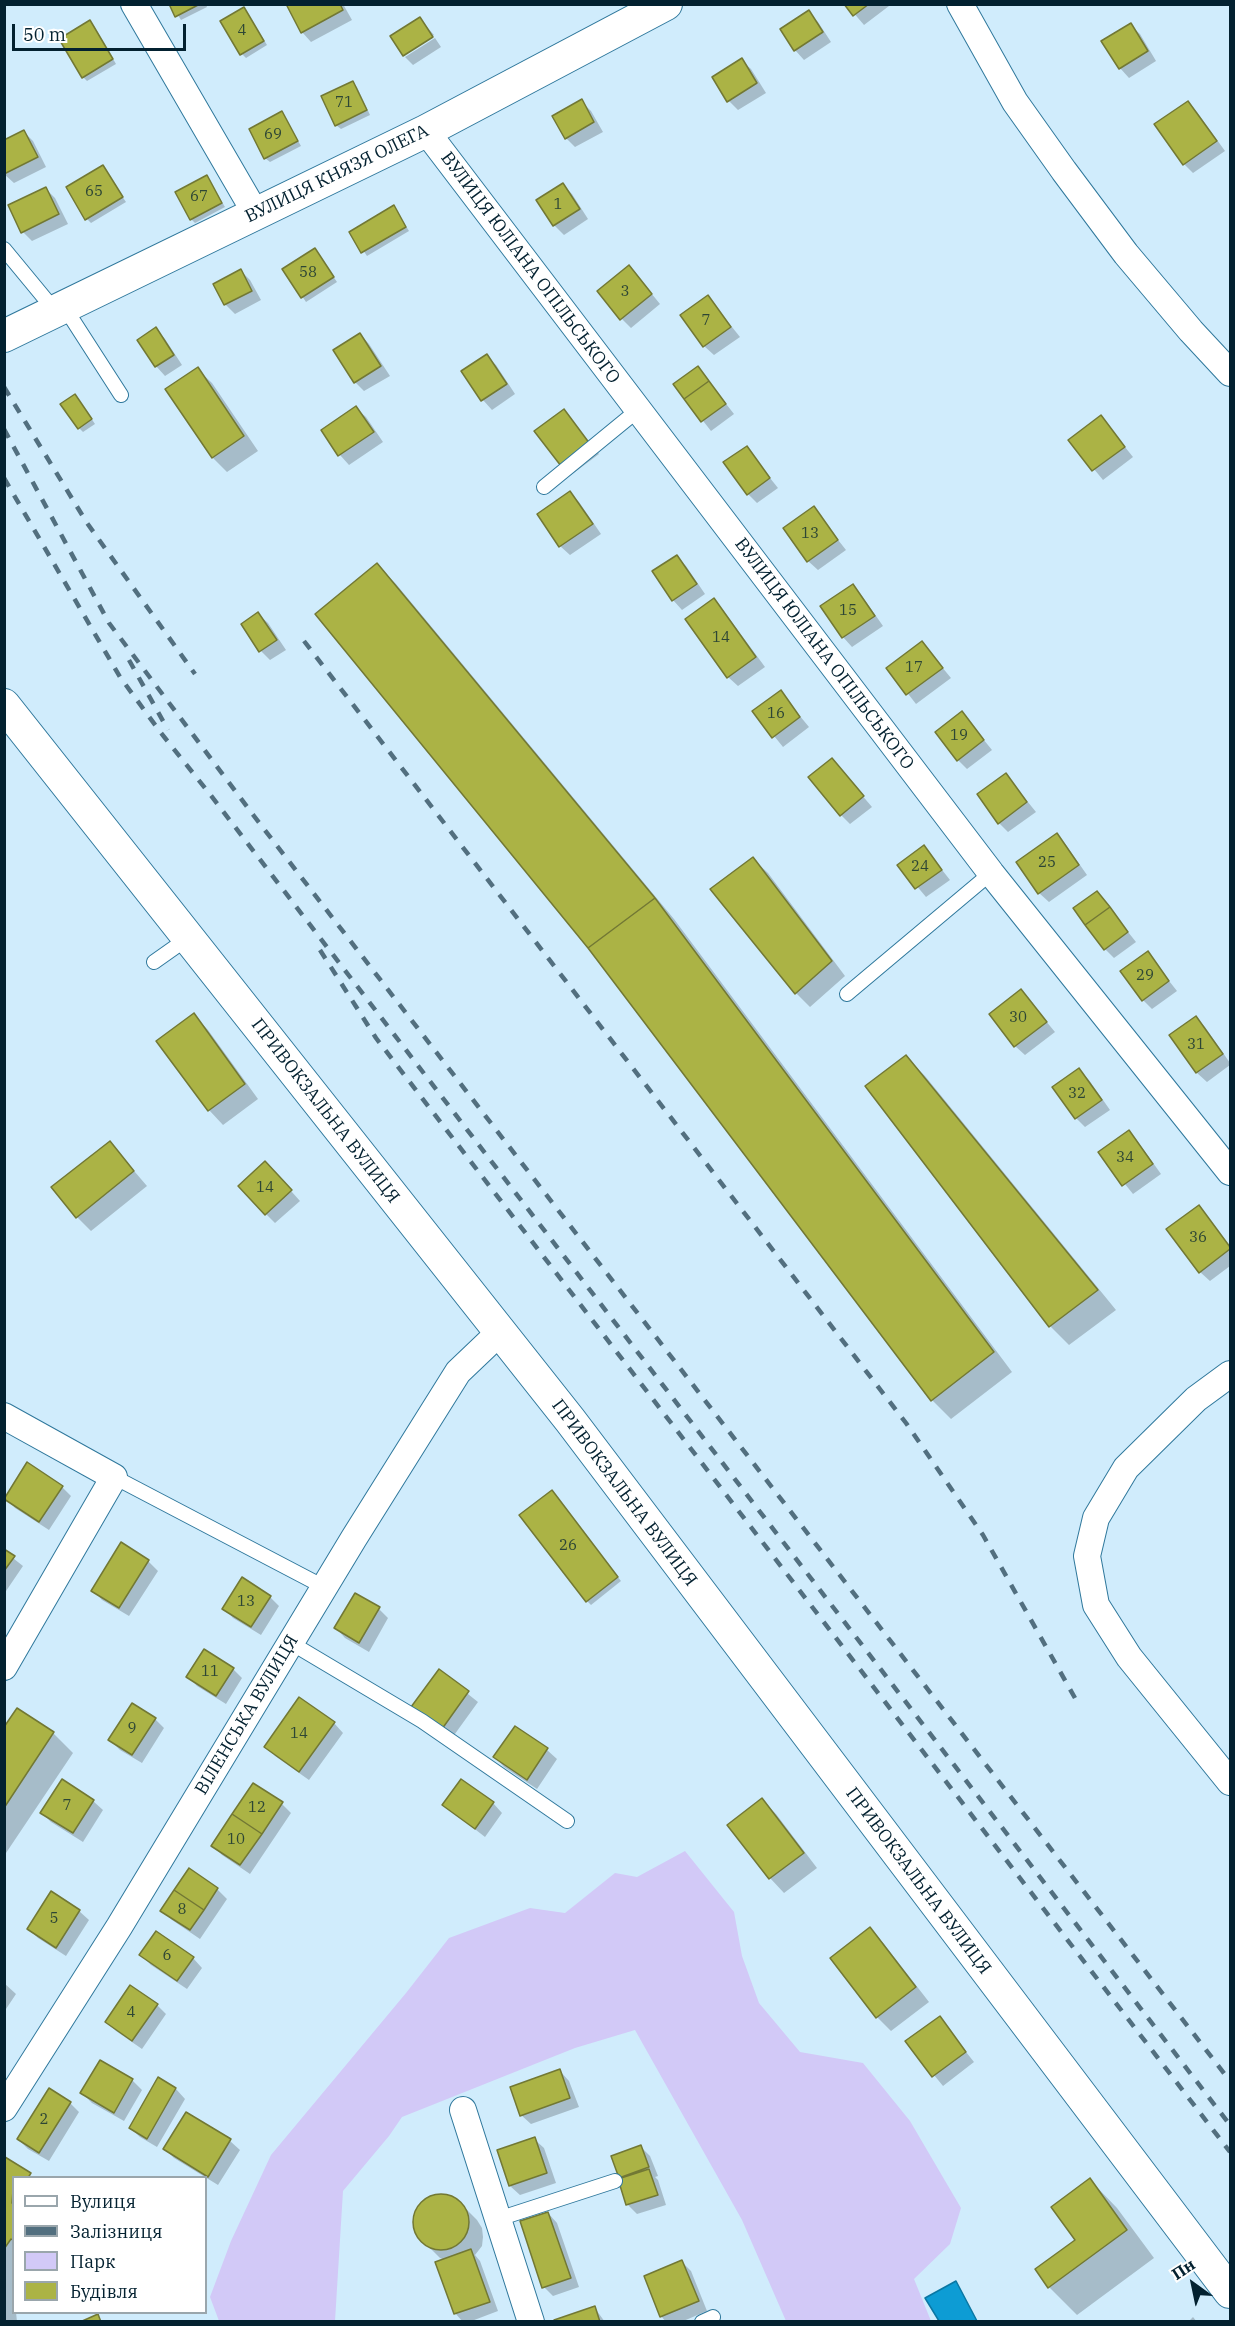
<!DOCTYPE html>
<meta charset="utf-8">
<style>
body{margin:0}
#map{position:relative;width:1235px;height:2326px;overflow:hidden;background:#d0ecfc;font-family:"IBM Plex Serif",serif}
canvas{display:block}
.frame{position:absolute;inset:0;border:6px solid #032130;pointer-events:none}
.legend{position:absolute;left:12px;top:2176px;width:195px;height:138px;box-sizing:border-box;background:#fff;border:2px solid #9aa6ac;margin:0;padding:8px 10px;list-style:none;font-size:18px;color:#032130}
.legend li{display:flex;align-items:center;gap:12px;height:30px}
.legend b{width:30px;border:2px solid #9aa6ac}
.north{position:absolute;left:1163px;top:2254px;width:60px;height:60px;-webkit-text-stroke:4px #fff;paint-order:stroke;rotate:327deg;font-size:16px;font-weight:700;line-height:24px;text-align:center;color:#032130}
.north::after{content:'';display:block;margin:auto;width:21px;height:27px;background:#032130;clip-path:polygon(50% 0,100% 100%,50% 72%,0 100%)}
.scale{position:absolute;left:12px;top:24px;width:174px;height:27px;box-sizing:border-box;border:3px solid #032130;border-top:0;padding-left:8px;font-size:18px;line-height:21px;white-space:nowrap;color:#032130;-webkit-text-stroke:4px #fff;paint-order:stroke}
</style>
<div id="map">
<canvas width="1235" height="2326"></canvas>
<div class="frame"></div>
<ul class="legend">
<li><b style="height:8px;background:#fff"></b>Вулиця</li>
<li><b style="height:8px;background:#526f7f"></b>Залізниця</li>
<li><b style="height:16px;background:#d2c9f7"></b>Парк</li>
<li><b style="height:16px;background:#abb345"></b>Будівля</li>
</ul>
<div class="north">Пн</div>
<div class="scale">50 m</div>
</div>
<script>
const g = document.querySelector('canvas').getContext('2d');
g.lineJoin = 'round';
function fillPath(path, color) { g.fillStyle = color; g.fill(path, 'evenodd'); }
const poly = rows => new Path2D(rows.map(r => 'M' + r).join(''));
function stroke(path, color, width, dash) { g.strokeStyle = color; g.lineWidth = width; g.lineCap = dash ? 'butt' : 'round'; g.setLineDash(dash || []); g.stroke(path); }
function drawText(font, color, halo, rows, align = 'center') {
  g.font = font + ' "IBM Plex Serif",serif'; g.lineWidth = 4.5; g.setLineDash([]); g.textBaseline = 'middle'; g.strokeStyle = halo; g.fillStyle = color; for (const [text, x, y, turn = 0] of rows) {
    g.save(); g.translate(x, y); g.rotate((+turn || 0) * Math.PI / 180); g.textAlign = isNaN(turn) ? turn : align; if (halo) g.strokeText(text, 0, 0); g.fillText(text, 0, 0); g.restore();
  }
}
fillPath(poly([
 [685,1851,734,1912,742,1956,759,2003,800,2052,863,2063,910,2121,961,2208,950,2244,914,2279,931,2321,786,2321,742,2220,635,2030,575,2048,402,2117,389,2136,343,2191,335,2321,219,2321,210,2297,231,2241,271,2155,406,1993,449,1938,530,1908,565,1913,615,1873,637,1877]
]), '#d2c9f7');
const water = poly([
 [956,2281,977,2321,939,2321,925,2298,956,2281]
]);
fillPath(water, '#0d9cd4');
stroke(water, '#0a77a3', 1.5);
fillPath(poly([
 [171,4,206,4,207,7,181,20],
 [287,4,343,4,352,20,311,42,302,32],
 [846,4,888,4,889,6,864,25],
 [808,12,818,22,831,42,804,60,795,50,782,30],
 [248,14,267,45,246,58,242,54],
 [420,19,434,35,404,56,392,36],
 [1130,25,1140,34,1156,61,1129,78,1120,68],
 [94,26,116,64,87,81,83,77],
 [435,38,441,47,413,65,405,57],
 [741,60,751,69,766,93,738,110,729,101],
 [353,83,357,87,370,115,341,129,336,125],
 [581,101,591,111,603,132,575,147,566,138],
 [1188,103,1197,112,1225,151,1193,173,1184,164],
 [282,113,301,146,270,162,265,158],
 [24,132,33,141,46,167,14,183,4,174,4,142],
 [102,167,126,202,91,223,87,219],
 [207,177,225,207,195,223,191,219],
 [563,185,572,194,588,219,564,235,554,225,538,201],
 [46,189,55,198,68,224,32,241,23,232],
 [394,207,409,231,367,256,351,232],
 [315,250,337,282,306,302,284,269],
 [241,271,250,280,261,300,235,314,225,304,215,284],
 [638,277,660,304,631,328,622,319],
 [708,297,740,337,714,355,704,346],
 [156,329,165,339,182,365,165,376,156,366,139,341],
 [360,334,369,344,390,376,364,391,355,382],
 [486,356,496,365,515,394,492,410,483,400,463,371],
 [698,368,734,414,711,431,675,385],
 [197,369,212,383,258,451,227,472,213,458,167,390],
 [79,400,95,424,83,432,79,428],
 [356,408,366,417,383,442,349,465,340,455,323,430],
 [564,411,599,454,571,475,562,465],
 [1101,417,1133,457,1103,480,1070,440],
 [746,448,778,488,757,503,748,494],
 [570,493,579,502,601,534,570,555,560,546],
 [813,508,846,550,818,570,808,561],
 [677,557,686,566,705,594,682,610,673,600],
 [377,565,396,584,674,919,1012,1372,951,1419,932,1400],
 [853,586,862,596,883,626,852,647,843,637],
 [714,600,723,610,765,667,738,686,728,677],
 [258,614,268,623,286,650,270,660,261,651],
 [922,643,951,678,916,704,888,668],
 [780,692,809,727,783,747,754,711],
 [962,713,992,750,967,769,958,760],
 [832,760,872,807,850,824,841,815],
 [1006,775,1036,812,1008,832,999,823],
 [1056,835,1066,845,1087,875,1049,902,1039,893],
 [924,847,950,880,926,897,899,865],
 [753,859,768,873,845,976,810,1007,796,993],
 [1097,893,1136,942,1114,958,1105,949],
 [1147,953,1177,991,1152,1009,1143,1000],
 [1021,991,1055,1032,1025,1055,1015,1046],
 [194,1015,208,1030,258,1099,223,1125,209,1110],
 [1196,1018,1205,1027,1230,1063,1230,1065,1207,1082,1197,1073,1171,1035],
 [906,1057,925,1076,1116,1310,1069,1345,1050,1326],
 [1079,1070,1089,1080,1110,1110,1085,1127,1076,1118],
 [1129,1132,1138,1142,1161,1174,1133,1194,1100,1153],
 [110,1143,147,1186,91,1231,77,1217],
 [275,1173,300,1201,275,1223,266,1214],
 [1199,1207,1230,1246,1230,1266,1210,1281,1200,1272],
 [62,1487,71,1496,49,1530,15,1508,6,1498],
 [556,1497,621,1581,591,1605,587,1601],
 [122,1544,148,1561,158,1571,129,1616,102,1600,93,1590],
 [4,1551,23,1566,4,1594],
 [270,1597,279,1606,261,1635,233,1618,224,1608],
 [379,1609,388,1618,369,1652,345,1638,336,1628],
 [233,1669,242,1678,226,1704,197,1686,188,1676],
 [439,1671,478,1702,452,1738,423,1716],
 [17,1710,53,1733,73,1753,4,1856,4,1729],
 [155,1719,164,1728,142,1763,120,1750,110,1740],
 [334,1723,343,1733,309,1780,275,1756,266,1746],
 [515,1728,547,1750,557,1759,537,1789,504,1767,495,1757],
 [62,1781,93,1801,103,1810,83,1842,51,1822,42,1813],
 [254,1785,282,1804,291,1813,250,1874,222,1855,213,1845],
 [762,1800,776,1814,817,1868,784,1893,770,1878],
 [493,1803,502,1813,485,1837,444,1805],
 [189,1870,217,1889,227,1899,200,1939,172,1920,162,1910],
 [79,1911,89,1920,66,1956,38,1938,29,1929],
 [870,1929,884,1944,929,2002,891,2031,877,2017],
 [141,1955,193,1958,202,1968,187,1989,151,1965],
 [4,1983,16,1994,4,2012],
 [157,2005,166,2014,142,2049,116,2031,107,2022],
 [939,2018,974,2062,943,2086,907,2042],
 [100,2062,132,2080,142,2090,124,2121,92,2103,82,2093],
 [560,2071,569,2081,579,2107,531,2124,521,2115],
 [159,2079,176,2089,185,2099,157,2147,140,2137,130,2128],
 [70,2103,79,2112,49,2161,28,2149,18,2139],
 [187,2114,230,2141,240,2150,218,2185,174,2158,165,2149],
 [534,2139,544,2148,556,2183,520,2195,510,2186],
 [641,2147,650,2156,658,2176,655,2177,658,2180,666,2205,637,2214,628,2205,620,2180,622,2179,620,2177],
 [6,2159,33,2178,14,2178,14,2312,16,2312,17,2322,4,2322],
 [1090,2180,1117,2208,1154,2258,1077,2315,1049,2287,1077,2240],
 [436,2195,455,2198,477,2220,482,2228,483,2237,482,2246,475,2255,480,2261,498,2311,469,2322,463,2322,455,2313,445,2260,440,2258,419,2237,414,2220,420,2204,428,2198],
 [548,2213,557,2223,579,2287,553,2296,544,2287],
 [682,2262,691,2271,707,2311,681,2322,666,2322,661,2316],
 [594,2307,605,2322,556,2322],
 [1193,2317,1197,2322,1188,2322]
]), '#0003');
const building = poly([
 [169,4,200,4,175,17,169,4],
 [286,4,340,4,343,10,301,33,286,4],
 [844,4,869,4,853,16,844,4],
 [244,7,264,41,240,55,220,21,244,7],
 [809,10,823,32,794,51,780,29,809,10],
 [420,17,433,37,403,56,390,36,420,17],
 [90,20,113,59,82,78,59,39,90,20],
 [1131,23,1148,51,1119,69,1101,41,1131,23],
 [742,58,757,83,727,102,712,77,742,58],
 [353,81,367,110,335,126,321,96,353,81],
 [582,99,594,122,565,139,552,116,582,99],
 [1188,101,1217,141,1183,165,1154,124,1188,101],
 [282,111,298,141,264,159,249,129,282,111],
 [24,130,38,157,4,174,4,140,24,130],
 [103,165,123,197,85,220,66,187,103,165],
 [207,175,222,203,190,220,175,192,207,175],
 [563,183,580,209,553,226,536,200,563,183],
 [46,187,59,214,21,233,8,205,46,187],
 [394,205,406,227,361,253,349,232,394,205],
 [315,248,334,277,301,298,282,269,315,248],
 [629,265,652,294,620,320,597,291,629,265],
 [241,269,252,291,224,305,213,284,241,269],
 [708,295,731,327,703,347,680,315,708,295],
 [156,327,174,355,155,367,137,340,156,327],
 [360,333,381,366,354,383,333,350,360,333],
 [487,354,507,384,481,401,461,371,487,354],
 [698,366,709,381,684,399,673,384,698,366],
 [198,367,244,436,212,458,165,389,198,367],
 [709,381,726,404,701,422,684,399,709,381],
 [75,394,92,419,78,429,60,404,75,394],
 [356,406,374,432,338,456,321,430,356,406],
 [564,409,590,444,561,466,534,431,564,409],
 [1101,415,1125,447,1092,471,1068,440,1101,415],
 [747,446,770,478,747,495,723,462,747,446],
 [570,491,593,524,559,547,537,514,570,491],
 [814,506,838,540,807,562,783,528,814,506],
 [677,555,697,584,672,601,652,571,677,555],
 [377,563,655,898,588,948,315,614,377,563],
 [853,584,875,616,842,638,820,606,853,584],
 [714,598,756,657,727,678,685,619,714,598],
 [258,612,277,640,259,652,241,624,258,612],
 [922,641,943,668,906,695,886,668,922,641],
 [781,690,800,717,772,738,752,711,781,690],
 [962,711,984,740,957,761,935,732,962,711],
 [832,758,864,796,840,816,808,777,832,758],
 [1006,773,1027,802,998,824,977,794,1006,773],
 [1057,833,1079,865,1038,894,1016,862,1057,833],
 [924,845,942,870,915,889,897,865,924,845],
 [753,857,832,961,795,994,710,889,753,857],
 [1097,891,1110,907,1085,925,1073,908,1097,891],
 [655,898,994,1352,931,1401,588,948,655,898],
 [1110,907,1128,932,1104,950,1085,925,1110,907],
 [1148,951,1169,981,1142,1001,1120,971,1148,951],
 [1021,989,1047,1022,1014,1047,989,1014,1021,989],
 [194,1013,245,1084,208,1111,156,1041,194,1013],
 [1196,1016,1223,1054,1196,1073,1169,1035,1196,1016],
 [906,1055,1098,1290,1049,1327,865,1086,906,1055],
 [1079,1068,1102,1100,1075,1119,1052,1087,1079,1068],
 [1129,1130,1153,1164,1122,1186,1098,1152,1129,1130],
 [110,1141,134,1171,76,1218,51,1187,110,1141],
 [265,1161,292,1190,265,1215,238,1186,265,1161],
 [1199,1205,1230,1247,1230,1249,1199,1273,1166,1229,1199,1205],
 [27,1462,63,1486,39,1522,4,1499,27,1462],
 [552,1490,618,1577,586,1602,519,1515,552,1490],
 [121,1542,149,1560,119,1608,91,1591,121,1542],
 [4,1549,15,1556,4,1571,4,1549],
 [242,1577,271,1596,251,1627,222,1609,242,1577],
 [355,1593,380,1607,359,1643,334,1628,355,1593],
 [204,1649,234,1668,216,1696,186,1677,204,1649],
 [439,1669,469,1691,442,1729,411,1707,439,1669],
 [299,1697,335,1722,299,1772,264,1747,299,1697],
 [132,1703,156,1718,132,1755,108,1740,132,1703],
 [17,1708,54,1732,4,1808,4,1727,17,1708],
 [515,1726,548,1748,527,1780,493,1757,515,1726],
 [62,1779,94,1800,73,1833,40,1813,62,1779],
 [461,1779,494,1802,475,1829,442,1805,461,1779],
 [253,1783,283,1802,262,1834,232,1814,253,1783],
 [762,1798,804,1853,769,1879,727,1825,762,1798],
 [232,1814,262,1834,240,1865,211,1846,232,1814],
 [189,1868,218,1888,204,1910,174,1890,189,1868],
 [174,1890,204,1910,190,1930,160,1911,174,1890],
 [51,1891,80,1910,56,1948,27,1929,51,1891],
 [870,1927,916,1987,876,2018,830,1958,870,1927],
 [156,1931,194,1957,177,1981,139,1955,156,1931],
 [130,1985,158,2004,132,2041,105,2022,130,1985],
 [940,2016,966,2052,932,2077,905,2041,940,2016],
 [100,2060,133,2079,114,2113,80,2093,100,2060],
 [560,2069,570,2098,520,2116,510,2087,560,2069],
 [158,2077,176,2088,147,2139,129,2128,158,2077],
 [49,2088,71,2102,39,2153,17,2139,49,2088],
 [186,2112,231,2139,208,2177,163,2149,186,2112],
 [535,2137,547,2173,509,2186,497,2150,535,2137],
 [641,2145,649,2167,619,2178,611,2156,641,2145],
 [5,2157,31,2173,28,2178,14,2178,12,2203,14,2204,14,2241,11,2239,4,2249,5,2157],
 [649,2169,658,2195,626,2205,618,2179,649,2169],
 [1090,2178,1127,2230,1048,2288,1035,2269,1075,2240,1051,2207,1090,2178],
 '413 2222a28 28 0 1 1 56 0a28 28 0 1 1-56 0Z',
 [548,2212,571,2278,542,2288,520,2221,548,2212],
 [471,2249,490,2302,454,2314,435,2262,471,2249],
 [682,2260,699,2301,660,2317,644,2276,682,2260],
 [595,2306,600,2322,554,2322,554,2320,595,2306],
 [98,2314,101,2322,80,2322,98,2314]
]);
fillPath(building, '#abb345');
stroke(building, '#727834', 1.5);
const service = poly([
 [4,249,56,312],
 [65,308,121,395],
 [544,487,638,410],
 [154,962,188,938],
 [847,994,991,873],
 [114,1477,324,1587],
 [291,1643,422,1721,567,1821],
 [498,2219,615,2181],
 [702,2322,713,2317]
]);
const minor = poly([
 [134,4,256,214],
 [960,4,1015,102,1064,171,1126,254,1191,331,1230,373],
 [426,131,991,873,1230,1172],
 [1230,1374,1196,1399,1126,1468,1096,1518,1087,1556,1096,1605,1129,1657,1230,1782],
 [4,1416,114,1477,4,1667],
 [4,2108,119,1927,354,1538,458,1372,500,1332],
 [463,2110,531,2322]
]);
const tertiary = poly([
 [4,336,426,131,666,4],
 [4,705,570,1420,1230,2292]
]);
stroke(service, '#2f789c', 16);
stroke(minor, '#2f789c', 28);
stroke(tertiary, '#2f789c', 34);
stroke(service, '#fff', 14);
stroke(minor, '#fff', 26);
stroke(tertiary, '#fff', 32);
stroke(poly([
 [4,387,87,523,195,674],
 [4,429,109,623,254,816,1230,2081],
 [4,478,120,677,161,733,209,793,1230,2125],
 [304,641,906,1423,983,1535,1075,1698],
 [129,660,168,730],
 [320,950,376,1038,1230,2152]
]), '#526f7f', 4.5, [10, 10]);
drawText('15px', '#2d4635', null, [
 ["4",242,31],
 ["71",344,103],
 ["69",273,135],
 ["65",94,192],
 ["67",199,197],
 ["1",558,205],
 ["58",308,273],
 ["3",625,292],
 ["7",706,321],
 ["13",810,534],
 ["15",848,611],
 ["14",721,638],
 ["17",914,668],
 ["16",776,714],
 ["19",959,736],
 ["25",1047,863],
 ["24",920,867],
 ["29",1145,976],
 ["30",1018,1018],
 ["31",1196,1045],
 ["32",1077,1094],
 ["34",1125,1158],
 ["14",265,1188],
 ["36",1198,1238],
 ["26",568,1546],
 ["13",246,1602],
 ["11",210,1672],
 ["9",132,1729],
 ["14",299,1734],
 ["7",67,1806],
 ["12",257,1808],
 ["10",236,1840],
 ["8",182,1910],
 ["5",54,1919],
 ["6",167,1956],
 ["4",131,2013],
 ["2",44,2120]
]);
drawText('18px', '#032130', '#fff', [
 ["ВУЛИЦЯ КНЯЗЯ ОЛЕГА",337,174,-26],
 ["ВУЛИЦЯ ЮЛІАНА ОПІЛЬСЬКОГО",530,268,53],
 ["ВУЛИЦЯ ЮЛІАНА ОПІЛЬСЬКОГО",824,654,53],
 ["ПРИВОКЗАЛЬНА ВУЛИЦЯ",325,1111,52],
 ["ПРИВОКЗАЛЬНА ВУЛИЦЯ",624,1493,53],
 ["ВІЛЕНСЬКА ВУЛИЦЯ",247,1715,-59],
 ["ПРИВОКЗАЛЬНА ВУЛИЦЯ",918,1881,53]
]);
</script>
